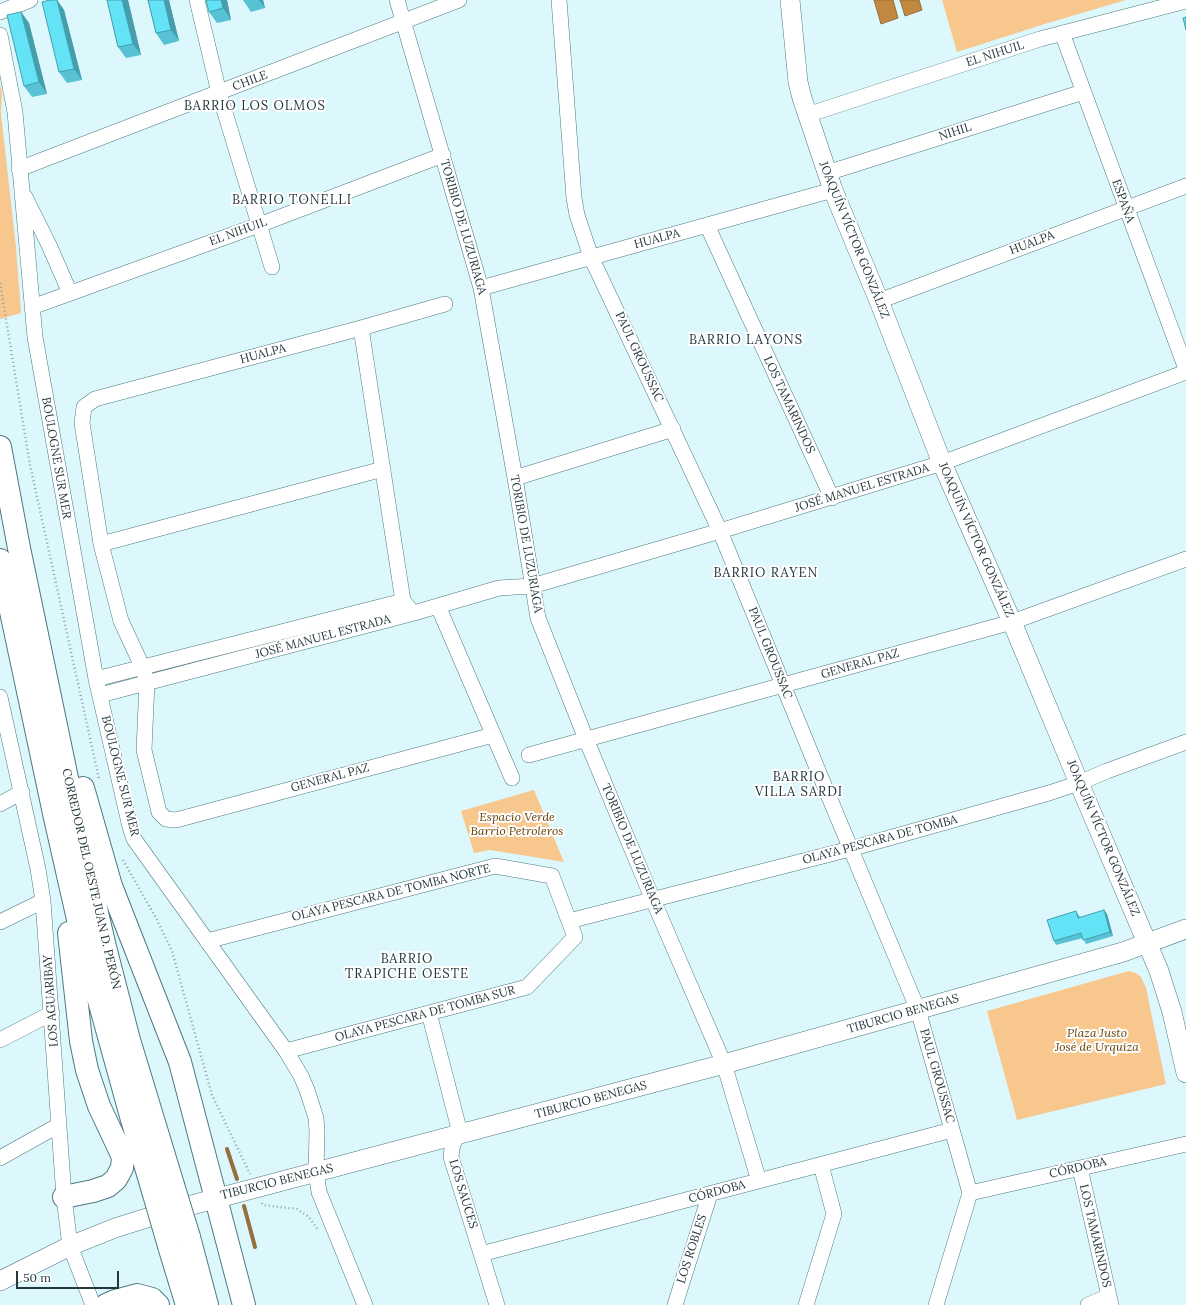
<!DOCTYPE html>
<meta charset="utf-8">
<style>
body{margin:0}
#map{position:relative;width:1186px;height:1305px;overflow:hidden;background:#dcf8fd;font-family:Lora,serif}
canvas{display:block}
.scale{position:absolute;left:16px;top:1271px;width:103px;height:18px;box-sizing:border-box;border:2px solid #25383c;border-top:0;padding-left:5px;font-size:12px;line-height:14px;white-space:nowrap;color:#25383c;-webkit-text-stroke:3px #fff;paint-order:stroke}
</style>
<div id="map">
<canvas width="1186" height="1305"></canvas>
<div class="scale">50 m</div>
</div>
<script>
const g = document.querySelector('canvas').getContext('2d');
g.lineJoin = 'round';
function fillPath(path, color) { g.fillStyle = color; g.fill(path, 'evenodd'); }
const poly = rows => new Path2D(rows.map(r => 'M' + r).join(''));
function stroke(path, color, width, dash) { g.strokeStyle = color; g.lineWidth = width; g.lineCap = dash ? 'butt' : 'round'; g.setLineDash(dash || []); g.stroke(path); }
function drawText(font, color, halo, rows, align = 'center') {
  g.font = font + ' Lora,serif'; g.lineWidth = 4; g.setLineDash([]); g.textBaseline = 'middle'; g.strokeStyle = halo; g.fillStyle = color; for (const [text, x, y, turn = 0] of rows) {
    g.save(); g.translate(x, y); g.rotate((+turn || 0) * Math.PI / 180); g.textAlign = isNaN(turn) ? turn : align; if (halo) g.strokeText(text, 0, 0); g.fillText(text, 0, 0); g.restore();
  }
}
fillPath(poly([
 [942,0,1126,0,1048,23,957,52],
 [0,84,2,93,1,114,16,247,21,313,0,319],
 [534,790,564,862,490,850,474,853,461,811],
 [1129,971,1136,973,1141,977,1146,988,1166,1084,1017,1120,987,1011]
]), '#f8c78e');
const water = poly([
 [874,0,893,0,898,18,881,24,874,0],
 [900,0,919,0,922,10,905,16,900,0]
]);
fillPath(water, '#c2883f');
stroke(water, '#93703e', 1);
stroke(poly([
 [227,1149,237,1179],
 [244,1206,255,1247]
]), '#93703e', 4);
const minor = poly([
 [197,0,219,93,272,267],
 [397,0,481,288,515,478,538,618,586,739,653,900,724,1064,759,1181],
 [559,0,574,198,577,215,591,257,720,531,817,768,918,1010,970,1193,936,1305],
 [0,12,30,0],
 [1062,33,1186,369],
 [0,35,15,112,35,337,96,679,130,827,134,839,286,1051,301,1076,307,1090,316,1118,317,1131,316,1172,319,1192,365,1305],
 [807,115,1040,39,1186,1],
 [19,169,459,0],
 [827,173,1083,92],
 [25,197,49,245,70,293],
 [707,225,832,498],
 [481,288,833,190],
 [879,301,1186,186],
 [445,304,361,328,95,399,84,407,82,423,101,544,121,621,142,666,147,682,144,750,159,812,166,819,176,820,493,735],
 [32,307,259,225,443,155],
 [361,328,403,601,409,608],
 [515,478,673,429],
 [101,544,383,469],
 [438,606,512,778],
 [96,679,403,601],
 [100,695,414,613,499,588,532,586,720,531,942,463,1186,372],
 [0,697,38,869,43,901,64,1197,70,1246,93,1305],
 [529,755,1012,622,1186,559],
 [0,804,22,792],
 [569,921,850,849,1049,793,1079,783,1107,771,1186,742],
 [0,922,43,901],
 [207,941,495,866,552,876,575,937,527,987,286,1051],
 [429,1013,458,1125,458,1131,452,1148,451,1157,497,1305],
 [0,1040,52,1013],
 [0,1158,59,1125],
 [1080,1168,1111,1305],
 [970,1193,1186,1144],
 [481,1254,952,1130],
 [675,1305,710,1194],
 [806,1305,834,1214,821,1165],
 [1088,1305,1109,1296]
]);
const major = poly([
 [790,0,798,82,802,98,833,190,879,301,942,463,1012,622,1079,783,1159,971,1172,1012,1186,1073],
 [0,1281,70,1246,115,1228,169,1211,724,1064,1123,952,1186,929]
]);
const highway = poly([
 [0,447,19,548,78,831,105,947,129,1040,173,1185],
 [0,560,55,818,85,950,131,1116,153,1191],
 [83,788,111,886,180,1062,244,1305],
 [64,1197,93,1191,108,1186,116,1179,122,1168,123,1157,99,1106,87,1070,81,1041,69,933],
 [189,1237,207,1305],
 [169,1246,187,1305],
 [106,1305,115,1301,137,1295,152,1299,158,1305]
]);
stroke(minor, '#4d7981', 16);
stroke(major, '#4d7981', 20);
stroke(highway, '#4d7981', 24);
stroke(poly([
 [0,283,30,465,99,779],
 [123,860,156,918,172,951,212,1095,250,1174],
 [262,1203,263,1205,297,1209,309,1217,319,1231]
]), '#8ba3a7', 2.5, [1, 3]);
stroke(minor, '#fff', 15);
stroke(major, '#fff', 19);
stroke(highway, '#fff', 22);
const highwayBridge = poly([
 [173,1185,189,1237],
 [153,1191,169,1246]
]);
stroke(highwayBridge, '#4d7981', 24, []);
stroke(highwayBridge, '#fff', 22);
fillPath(poly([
 [50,0,57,0,64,10,82,80,67,83,59,72],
 [107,0,128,0,141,55,126,58,118,47],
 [148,0,169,0,179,41,164,45,156,33],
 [227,0,231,20,217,23,209,12],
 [243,0,263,0,265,8,251,12],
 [21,12,29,23,47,94,32,97,24,86],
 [1076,911,1080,917,1107,914,1113,936,1086,944,1083,938,1056,945,1054,941]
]), '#56c2d4');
fillPath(poly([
 [57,0,64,10,82,80,74,69],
 [122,0,128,0,141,55,133,44],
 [164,0,169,0,179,41,171,30],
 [221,0,227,0,231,20,223,8],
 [259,0,263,0,265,8],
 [21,12,29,23,47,94,39,82],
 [1104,910,1107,914,1113,936,1110,932]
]), '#469eac');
const building = poly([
 [50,0,57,0,74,69,59,72,42,2,50,0],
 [107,0,122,0,133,44,118,47,107,0],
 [148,0,164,0,171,30,156,33,148,0],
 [206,0,221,0,223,8,209,12,206,0],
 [21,12,39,82,24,86,7,15,21,12],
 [1186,17,1186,30,1183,18,1186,17],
 [1104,910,1110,932,1083,940,1081,933,1054,941,1047,920,1076,911,1078,918,1104,910]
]);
fillPath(building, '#64e2f6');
stroke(building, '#469eac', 1);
drawText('12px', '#25383c', '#fff', [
 ["EL NIHUIL",995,54,-18],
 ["CHILE",250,81,-21],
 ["NIHIL",955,132,-18],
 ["ESPAÑA",1123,201,70],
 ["TORIBIO DE LUZURIAGA",463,227,74],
 ["EL NIHUIL",238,232,-20],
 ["HUALPA",657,239,-15],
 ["JOAQUÍN VÍCTOR GONZÁLEZ",854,240,68],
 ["HUALPA",1032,243,-21],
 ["HUALPA",263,354,-15],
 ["PAUL GROUSSAC",639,357,65],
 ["LOS TAMARINDOS",789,405,65],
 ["BOULOGNE SUR MER",56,458,80],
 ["JOSÉ MANUEL ESTRADA",862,488,-17],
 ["JOAQUÍN VÍCTOR GONZÁLEZ",976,540,66],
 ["TORIBIO DE LUZURIAGA",526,544,80],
 ["JOSÉ MANUEL ESTRADA",323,637,-15],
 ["PAUL GROUSSAC",770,653,68],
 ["GENERAL PAZ",860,664,-16],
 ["BOULOGNE SUR MER",120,776,76],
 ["GENERAL PAZ",330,778,-15],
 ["JOAQUÍN VÍCTOR GONZÁLEZ",1103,838,67],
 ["OLAYA PESCARA DE TOMBA",880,840,-15],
 ["TORIBIO DE LUZURIAGA",632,849,67],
 ["CORREDOR DEL OESTE JUAN D. PERÓN",91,879,77],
 ["OLAYA PESCARA DE TOMBA NORTE",391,893,-14],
 ["LOS AGUARIBAY",51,1001,-94],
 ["OLAYA PESCARA DE TOMBA SUR",425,1014,-15],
 ["TIBURCIO BENEGAS",903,1014,-16],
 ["PAUL GROUSSAC",937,1076,74],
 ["TIBURCIO BENEGAS",591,1100,-15],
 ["CÓRDOBA",1078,1168,-13],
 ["TIBURCIO BENEGAS",277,1182,-14],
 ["CÓRDOBA",717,1192,-15],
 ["LOS SAUCES",463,1194,73],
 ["LOS TAMARINDOS",1095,1236,77],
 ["LOS ROBLES",692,1249,-72]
]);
drawText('italic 12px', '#663f03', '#fff', [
 ["Espacio Verde",517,818],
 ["Barrio Petroleros",517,832],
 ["Plaza Justo",1097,1034],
 ["José de Urquiza",1097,1048]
]);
g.letterSpacing = '1px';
drawText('13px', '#25383c', '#fff', [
 ["BARRIO LOS OLMOS",255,106],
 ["BARRIO TONELLI",292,200],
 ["BARRIO LAYONS",746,340],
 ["BARRIO RAYEN",766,573],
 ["BARRIO",799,777],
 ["VILLA SARDI",799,792],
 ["BARRIO",407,959],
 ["TRAPICHE OESTE",407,974]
]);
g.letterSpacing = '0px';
</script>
